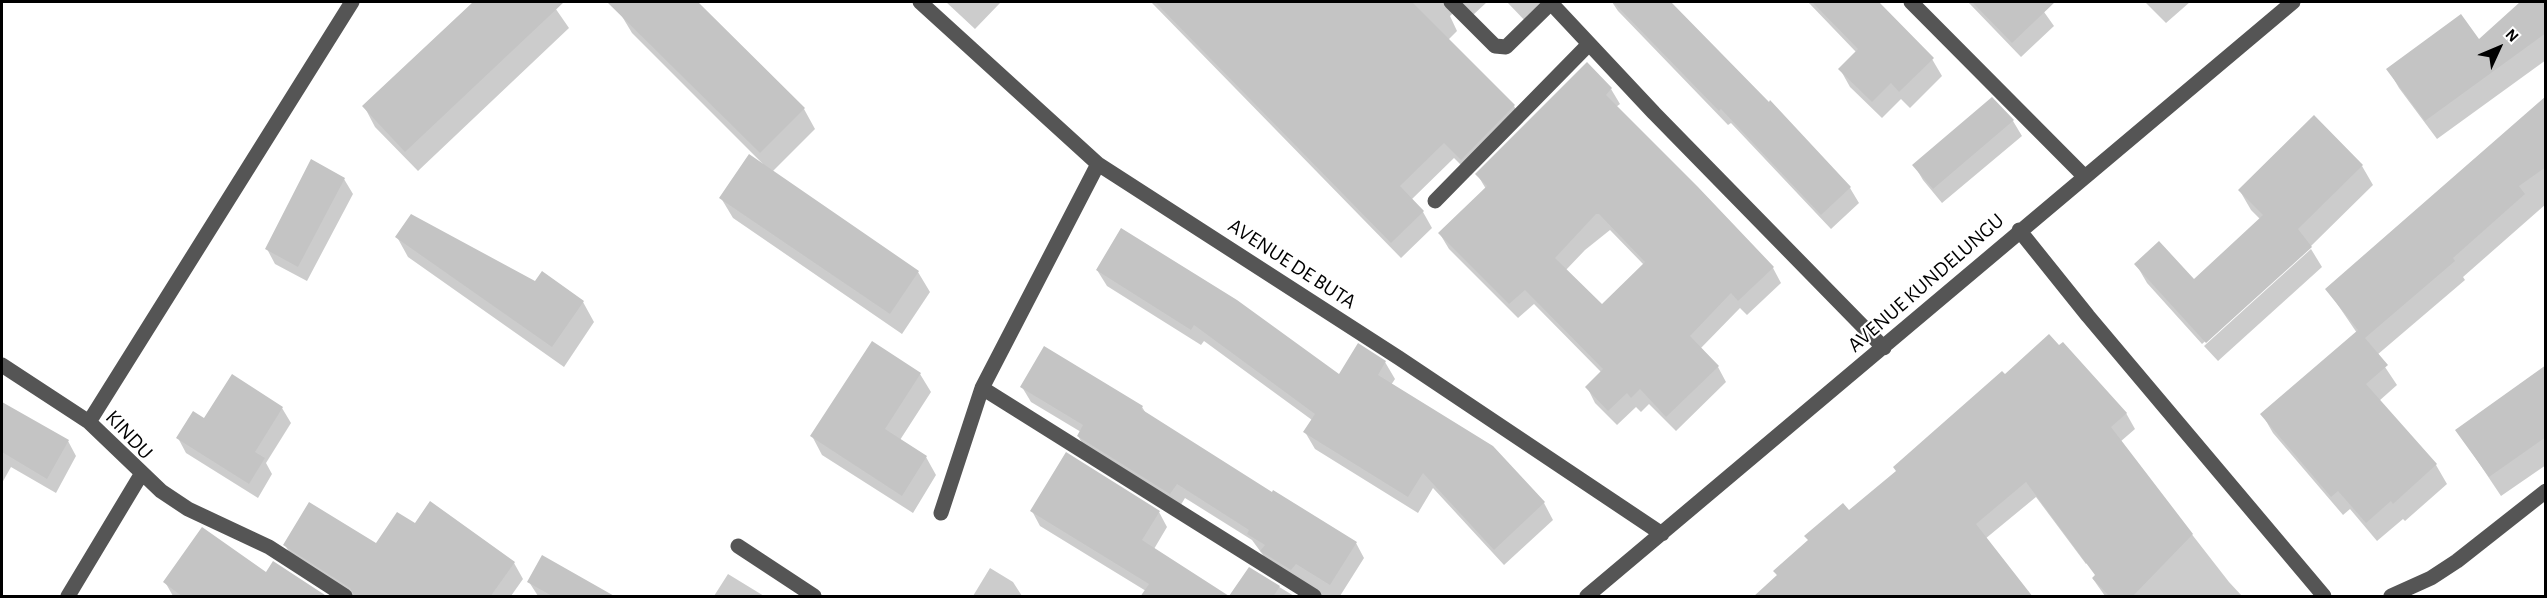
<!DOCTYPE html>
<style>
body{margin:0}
#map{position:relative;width:2547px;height:598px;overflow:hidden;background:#fff;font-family:"Alegreya Sans",sans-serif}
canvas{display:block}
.frame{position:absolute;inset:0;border:3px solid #000;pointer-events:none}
.north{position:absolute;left:2469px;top:18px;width:60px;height:60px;-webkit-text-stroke:4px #fff;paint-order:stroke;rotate:46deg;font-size:16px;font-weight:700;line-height:24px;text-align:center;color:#000}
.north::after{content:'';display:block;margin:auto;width:21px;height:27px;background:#000;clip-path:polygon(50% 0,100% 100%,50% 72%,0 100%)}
</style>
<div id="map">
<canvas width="2547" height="598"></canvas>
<div class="frame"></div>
<div class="north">N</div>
</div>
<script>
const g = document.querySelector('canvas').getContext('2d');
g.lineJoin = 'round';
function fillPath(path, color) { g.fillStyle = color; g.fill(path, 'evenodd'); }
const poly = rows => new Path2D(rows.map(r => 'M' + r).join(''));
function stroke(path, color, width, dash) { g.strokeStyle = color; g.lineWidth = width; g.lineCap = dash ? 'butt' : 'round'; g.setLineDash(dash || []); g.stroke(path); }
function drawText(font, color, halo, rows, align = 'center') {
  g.font = font + ' "Alegreya Sans",sans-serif'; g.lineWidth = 4.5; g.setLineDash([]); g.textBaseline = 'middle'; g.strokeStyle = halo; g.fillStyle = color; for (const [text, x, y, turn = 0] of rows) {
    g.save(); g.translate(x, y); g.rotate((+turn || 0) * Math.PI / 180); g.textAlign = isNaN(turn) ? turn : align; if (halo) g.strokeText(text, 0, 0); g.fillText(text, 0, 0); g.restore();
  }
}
fillPath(poly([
 [475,2,551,2,569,28,418,171,375,127,364,106],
 [631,2,696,2,804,109,815,129,772,172,918,272,930,292,902,334,733,218,721,198,763,164,632,33,620,13],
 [946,2,1001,2,975,29],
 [1151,2,1218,2,1326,113,1364,78,1293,2,1487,2,1473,15,1457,9,1450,16,1457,31,1448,40,1514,106,1523,122,1471,175,1454,158,1411,200,1423,212,1432,228,1401,258],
 [1507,2,1555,2,1530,26],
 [1612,2,1669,2,1850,188,1859,203,1831,229,1731,123,1728,125,1618,11],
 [1808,2,1877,2,1932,59,1942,76,1910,108,1901,99,1882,118,1850,87,1840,69,1856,52],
 [1968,2,2037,2,2054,26,2021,57],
 [2145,2,2190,2,2166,23],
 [2522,2,2546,2,2546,60,2437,139,2399,88,2388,69,2479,41],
 [1611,89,1620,104,1616,107,1773,268,1781,283,1747,315,1740,308,1700,349,1718,367,1726,382,1676,431,1649,404,1641,412,1636,407,1617,425,1595,403,1587,387,1602,373,1534,304,1518,318,1449,249,1440,234,1486,189,1477,174],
 [1610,230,1644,265,1602,306,1565,271,1585,250],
 [1992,99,2013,121,2022,136,1942,203,1923,180,1914,165],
 [2546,99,2546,204,2463,277,2465,280,2377,355,2397,385,2379,401,2436,465,2447,484,2405,521,2403,519,2377,541,2350,509,2343,515,2273,433,2262,414,2357,333,2327,289],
 [2362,166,2373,185,2311,246,2202,344,2147,283,2136,264,2193,282,2260,219,2251,210,2240,191],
 [344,179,353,194,307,281,275,264,267,249],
 [397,237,535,283,583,302,594,322,564,367,408,257],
 [2311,249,2322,267,2218,361,2204,346],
 [1097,270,1339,377,1385,362,1395,379,1391,385,1544,503,1553,520,1504,565,1433,488,1418,513,1315,449,1305,432,1312,420,1204,341,1201,345,1107,286],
 [920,374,931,392,900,440,926,457,936,475,913,513,822,455,812,436],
 [1022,387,1142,407,1147,415,1273,494,1356,543,1364,558,1340,596,1320,596,1271,566,1252,540,1185,498,1179,508,1087,451,1078,436,1081,432,1031,402],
 [2546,390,2546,465,2501,496,2457,430],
 [2,403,68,441,76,456,56,493,11,467,2,483],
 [282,408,291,423,266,463,272,474,258,498,186,453,178,438,204,420],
 [2126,413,2135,429,2120,442,2229,582,2242,596,2105,596,2093,579,2096,576,2088,562,2086,564,2036,497,1985,539,1778,577,1775,571,1849,512],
 [1032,511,1159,512,1167,527,1154,549,1227,596,1146,591,1040,526],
 [416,525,514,563,523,579,511,596,350,596,294,561,285,545,377,545],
 [990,568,1013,582,1022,596,973,596],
 [1250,569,1294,596,1230,596],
 [266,574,327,596,173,596,165,582],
 [728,574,764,596,714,596],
 [529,582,613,596,538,596]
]), '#0003');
fillPath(poly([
 [473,2,564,2,405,152,362,106],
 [607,2,698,2,805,108,760,153],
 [1155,2,1412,2,1515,105,1461,160,1444,143,1400,186,1424,211,1391,243],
 [1613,2,1671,2,1769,102,1770,100,1851,187,1821,215,1721,109,1719,111],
 [1812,2,1879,2,1934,58,1899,92,1891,83,1872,102,1838,69,1858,49],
 [1972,2,2055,2,2012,43],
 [2520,2,2546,2,2546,33,2425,121,2386,69,2461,14,2479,39],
 [1587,62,1612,88,1606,95,1698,187,1774,267,1738,301,1731,293,1690,336,1719,366,1666,417,1640,389,1631,398,1627,393,1608,411,1585,387,1603,369,1525,290,1509,304,1438,233,1487,186,1475,174],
 [1596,214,1599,214,1645,262,1602,304,1555,258],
 [2546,96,2546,167,2519,186,2525,194,2453,258,2455,261,2365,338,2388,365,2366,384,2437,464,2393,504,2391,501,2366,523,2338,491,2331,497,2260,414,2358,330,2325,289],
 [1992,97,2014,120,1933,189,1912,165],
 [2314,115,2363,165,2298,229,2312,247,2206,343,2134,264,2159,241,2194,279,2263,215,2238,190],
 [749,154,919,271,890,314,719,198],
 [311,159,345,178,298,267,265,249],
 [411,214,535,281,542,271,584,301,552,347,395,237],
 [1121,228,1237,300,1339,374,1358,343,1386,361,1378,375,1493,446,1545,502,1494,550,1423,473,1408,497,1303,432,1315,414,1194,325,1191,330,1096,270],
 [2049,334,2059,345,2063,342,2127,413,2111,427,2193,534,2132,597,2110,597,2092,578,2095,575,2026,482,1976,524,2033,597,1753,597,1777,575,1773,571,1808,540,1804,536,1843,503,1849,510,1896,471,1893,467,1927,437,2002,371,2005,374],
 [872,341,921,373,885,429,927,456,902,496,810,436],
 [1044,346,1143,406,1141,409,1272,492,1273,490,1357,542,1330,585,1296,564,1291,570,1260,551,1265,545,1247,534,1249,530,1177,484,1170,494,1077,436,1083,425,1020,387],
 [2546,365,2546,437,2489,477,2455,430],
 [232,374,283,407,255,452,265,458,249,484,176,438,193,411,204,418],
 [2,402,69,440,47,479,2,452],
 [1066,452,1160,511,1142,540,1229,596,1249,567,1280,586,1273,597,1140,597,1149,584,1030,511],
 [430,501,515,562,490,597,355,597,350,588,283,545,309,502,376,543,397,512,415,523],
 [202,527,266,572,273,561,328,597,183,597,163,582],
 [542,555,616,597,554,597,527,582]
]), '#c4c4c4');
stroke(poly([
 [920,2,1098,164,1399,358,1662,534],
 [1451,2,1495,46,1506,47,1552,2],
 [1911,2,2084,176],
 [1551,3,1654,113,1884,348],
 [1435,201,1589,44],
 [2019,230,2088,316,2324,596],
 [2,365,89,422,161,491,188,509,269,547,345,596],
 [982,388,1314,596],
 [89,422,352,2],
 [941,513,982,388,1098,164],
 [738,546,814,596],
 [68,596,142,473],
 [1587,596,2293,2],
 [2391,596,2431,578,2457,561,2546,491]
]), '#555', 15);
drawText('21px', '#000', '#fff', [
 ["AVENUE DE BUTA",1292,264,33],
 ["AVENUE KUNDELUNGU",1926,283,-41],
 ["KINDU",129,435,47]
]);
</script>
